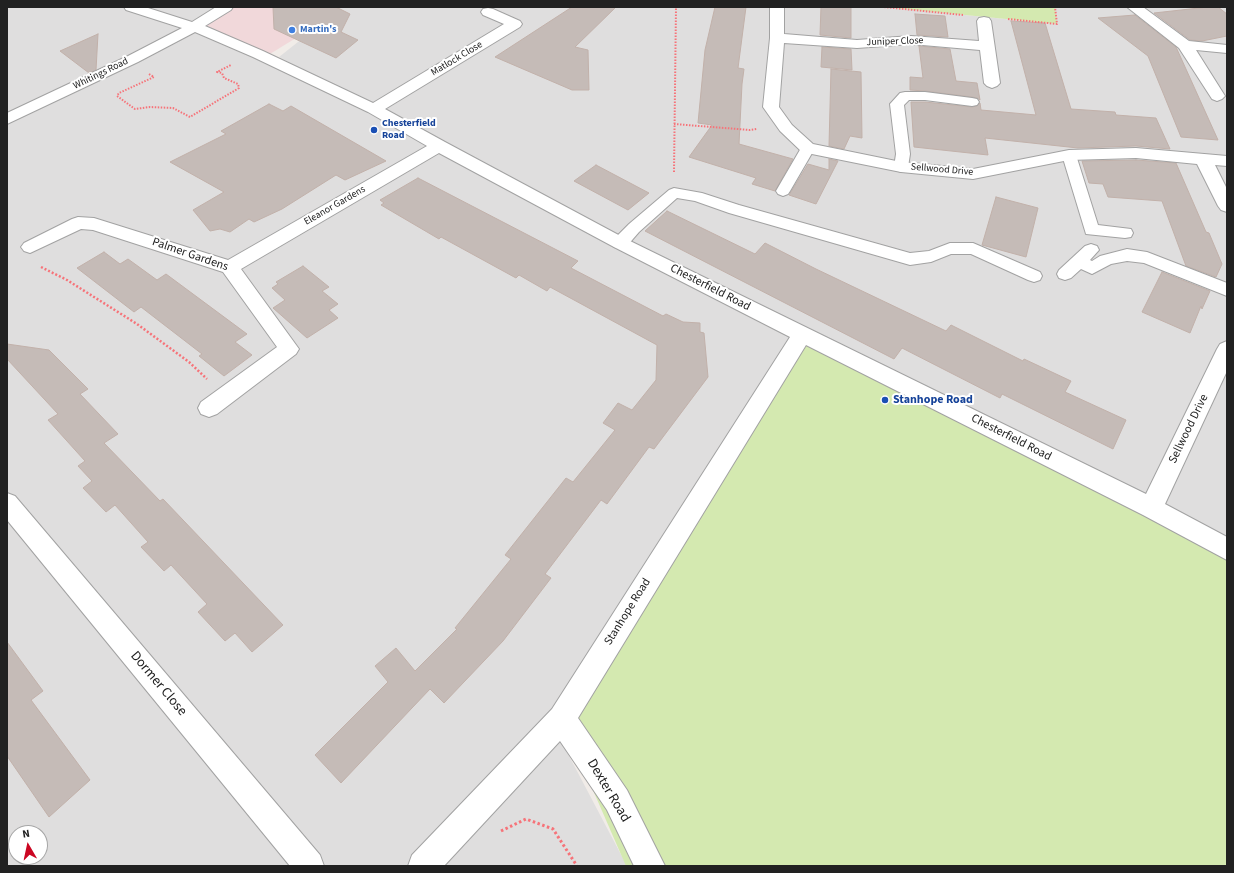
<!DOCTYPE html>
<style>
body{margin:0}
#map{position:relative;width:1234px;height:873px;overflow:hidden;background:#f1ece8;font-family:"Source Sans 3",sans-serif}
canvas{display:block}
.frame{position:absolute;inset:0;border:8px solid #212121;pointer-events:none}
.north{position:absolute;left:8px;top:825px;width:40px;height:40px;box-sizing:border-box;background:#fff;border:1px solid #a6a6a6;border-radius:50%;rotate:351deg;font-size:11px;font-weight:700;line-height:16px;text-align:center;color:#212121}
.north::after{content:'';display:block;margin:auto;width:14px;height:18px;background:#cb0622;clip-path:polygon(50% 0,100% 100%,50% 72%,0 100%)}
</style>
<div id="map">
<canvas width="1234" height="873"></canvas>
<div class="frame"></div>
<div class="north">N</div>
</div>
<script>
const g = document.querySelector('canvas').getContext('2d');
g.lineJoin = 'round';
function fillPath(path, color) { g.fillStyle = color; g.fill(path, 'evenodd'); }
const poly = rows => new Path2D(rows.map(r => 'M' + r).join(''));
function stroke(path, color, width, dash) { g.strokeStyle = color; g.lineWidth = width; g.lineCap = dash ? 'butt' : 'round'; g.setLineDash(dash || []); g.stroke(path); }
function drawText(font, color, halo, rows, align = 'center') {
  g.font = font + ' "Source Sans 3",sans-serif'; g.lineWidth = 4; g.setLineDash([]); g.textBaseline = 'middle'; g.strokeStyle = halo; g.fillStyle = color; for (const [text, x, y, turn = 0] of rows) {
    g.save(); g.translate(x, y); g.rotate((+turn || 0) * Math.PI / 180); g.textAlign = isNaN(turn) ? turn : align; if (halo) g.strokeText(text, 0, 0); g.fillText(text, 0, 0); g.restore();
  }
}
fillPath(poly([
 [7,7,225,7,195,27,369,110,279,57,327,19,327,7,884,7,1056,24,1055,7,1227,7,1227,549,548,716,627,866,7,866],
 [16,833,40,833,40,857,16,857]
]), '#dfdede');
fillPath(poly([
 [226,7,327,7,327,19,265,57,195,27]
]), '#f1d8da');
fillPath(poly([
 [884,7,1055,7,1057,24],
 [802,334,1227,549,1227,866,626,866,562,719]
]), '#d4e9b0');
const building = poly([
 [273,7,336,7,350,14,341,32,358,40,336,58,274,29,273,7],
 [572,7,616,7,575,47,588,50,589,90,572,90,495,57,572,7],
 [715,7,746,7,738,68,744,69,742,84,739,144,793,159,775,191,752,184,756,178,689,157,712,125,698,123,705,50,715,7],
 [821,7,851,7,851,38,820,35,821,7],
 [1208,7,1218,7,1227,14,1227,36,1202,41,1190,40,1154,13,1208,7],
 [915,14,945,16,948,37,917,35,915,14],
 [1135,15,1176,47,1218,140,1181,137,1148,56,1098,18,1135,15],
 [1011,21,1045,23,1071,109,1115,112,1116,115,1156,118,1170,149,1136,146,1078,148,985,138,988,155,914,147,911,102,925,102,972,107,977,106,980,103,981,110,1036,115,1011,21],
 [98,34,96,70,89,73,60,51,98,34],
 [919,46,950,49,956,81,977,83,980,100,977,98,972,97,925,91,910,90,910,77,923,78,919,46],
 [822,47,851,49,852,70,821,67,822,47],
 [831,69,861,72,862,138,850,136,844,149,829,146,831,69],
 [269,104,283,111,291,106,386,161,345,180,336,175,282,209,254,222,249,219,230,232,220,229,210,231,193,210,224,192,170,162,226,134,221,131,269,104],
 [829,159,838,161,816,204,789,195,808,164,829,170,829,159],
 [1136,160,1176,163,1206,232,1209,233,1222,264,1216,277,1186,266,1162,201,1108,197,1103,184,1089,183,1082,161,1136,160],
 [596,165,649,193,628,210,574,181,596,165],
 [418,178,578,261,571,268,663,316,666,314,683,322,700,323,700,332,704,333,708,377,654,449,649,447,607,504,601,500,545,574,551,578,503,641,444,703,430,689,341,783,315,755,388,682,375,666,396,648,415,671,457,629,455,628,511,559,505,555,566,478,573,482,615,430,603,423,618,403,632,410,656,380,657,345,550,287,547,291,519,275,516,278,441,237,439,239,381,205,384,203,380,200,418,178],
 [996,197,1038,208,1026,257,982,245,996,197],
 [667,211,755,254,765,243,816,269,946,331,951,325,1023,361,1024,359,1071,381,1065,392,1126,420,1113,449,1002,394,1000,398,902,348,894,359,645,231,667,211],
 [104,252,120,264,128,259,157,280,166,274,247,334,235,342,252,355,224,376,199,356,202,354,141,307,134,312,77,268,104,252],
 [303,266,329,287,322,291,338,304,329,310,338,318,307,338,273,308,285,300,272,288,278,284,276,282,303,266],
 [1162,272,1210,291,1202,309,1201,306,1190,333,1142,312,1162,272],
 [7,344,49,350,88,389,80,394,118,434,104,443,160,501,163,499,283,625,252,652,235,633,225,641,198,612,207,604,171,565,164,571,141,547,148,542,115,505,106,512,83,488,92,481,78,466,85,461,48,420,58,414,7,359,7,344],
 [7,642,43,691,31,700,90,780,49,817,7,756,7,642]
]);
fillPath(building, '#c5bbb7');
stroke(building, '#c2b1aa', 1);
const service = poly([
 [905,92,925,92,972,98,977,99,979,102,977,105,972,106,925,100,909,100,904,105,910,154,908,167,906,170,901,172,896,170,894,167,896,154,890,104,900,93,905,92],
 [808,144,813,145,815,148,790,191,788,194,783,196,778,194,776,191,801,148,803,145,808,144],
 [1069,151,1074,152,1076,155,1098,225,1131,229,1133,233,1131,237,1125,238,1086,234,1062,155,1064,152,1069,151],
 [674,188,702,193,739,205,910,253,929,251,950,243,973,243,1040,272,1042,276,1040,280,1034,282,1028,280,971,254,951,254,931,262,910,265,729,213,695,201,677,198,639,232,626,247,620,248,614,247,612,243,614,239,629,224,669,190,674,188],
 [1091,244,1097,246,1099,250,1090,260,1092,261,1100,256,1127,249,1147,252,1227,283,1227,296,1144,263,1127,261,1111,264,1092,274,1081,269,1071,278,1065,280,1059,278,1057,274,1059,270,1085,246,1091,244]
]);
const minor = poly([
 [124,7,145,7,192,22,216,7,233,7,231,10,205,26,263,51,373,103,504,24,483,15,481,12,483,9,488,8,493,9,520,21,522,24,520,27,385,109,445,142,626,239,1146,494,1217,349,1220,344,1227,341,1227,371,1165,504,1227,537,1227,560,1143,515,806,345,578,718,627,790,665,866,634,866,607,810,560,741,444,866,408,866,412,855,552,709,790,337,614,247,439,153,241,269,299,349,296,354,217,414,209,417,201,414,198,408,201,402,277,347,223,272,93,230,81,229,30,253,24,251,21,247,24,243,72,219,78,217,94,218,228,260,427,146,368,112,253,57,195,32,138,62,7,124,7,113,128,56,182,28,126,10,124,7],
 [770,7,784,7,784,34,857,40,911,36,979,41,977,21,979,18,984,17,989,18,991,21,1000,83,997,86,992,88,987,86,984,83,980,50,911,44,857,48,784,43,779,107,792,125,813,144,901,162,973,169,1069,150,1136,148,1227,156,1227,166,1215,165,1227,189,1227,212,1221,210,1218,206,1197,164,1136,158,1069,160,973,179,901,172,802,152,780,131,763,107,770,38,770,7],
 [1127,7,1143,7,1189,41,1227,45,1227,53,1196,50,1225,96,1222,99,1217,101,1212,99,1179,48,1127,7],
 [7,493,15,496,320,855,324,866,290,866,7,520,7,493]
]);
stroke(service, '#a2a2a2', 2);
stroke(minor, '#a2a2a2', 2);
stroke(poly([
 [884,7,963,15],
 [1008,19,1057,24,1055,7],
 [149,74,154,77,119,93,117,96,135,109,150,107,173,108,190,117,239,88,238,84,224,78,222,73,217,72,231,65],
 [674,124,750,130,757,129],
 [674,172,676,7]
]), '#f67379', 2, [1.5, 1.5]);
stroke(poly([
 [41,267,67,280,137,324,189,362,207,379]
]), '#f67379', 2.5, [2, 2]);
stroke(poly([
 [501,831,526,819,553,829,577,866]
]), '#f67379', 3, [2.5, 2.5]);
fillPath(service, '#fff');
fillPath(minor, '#fff');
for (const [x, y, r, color] of [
 [292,30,4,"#3f7fe0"],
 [374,130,4,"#1a4fb4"],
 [885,400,4,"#1a4fb4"]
]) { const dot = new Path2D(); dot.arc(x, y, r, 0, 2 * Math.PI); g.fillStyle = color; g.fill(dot); stroke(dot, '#fff', 1.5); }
drawText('bold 10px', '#366cbe', '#fff', [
 ["Martin's",300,30]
], 'left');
drawText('10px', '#212121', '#fff', [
 ["Juniper Close",895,42,-2],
 ["Matlock Close",457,59,-31],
 ["Whitings Road",101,74,-26],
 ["Sellwood Drive",942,170,5],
 ["Eleanor Gardens",335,206,-30]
]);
drawText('bold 10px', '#164399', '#fff', [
 ["Chesterfield",382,124],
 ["Road",382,136]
], 'left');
drawText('12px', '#212121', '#fff', [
 ["Palmer Gardens",190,255,19],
 ["Chesterfield Road",710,288,27],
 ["Sellwood Drive",1189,429,-64],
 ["Chesterfield Road",1011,438,27],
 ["Stanhope Road",628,612,-58]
]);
drawText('bold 12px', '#164399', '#fff', [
 ["Stanhope Road",893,400]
], 'left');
drawText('14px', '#212121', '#fff', [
 ["Dormer Close",158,684,50],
 ["Dexter Road",608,791,59]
]);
</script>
